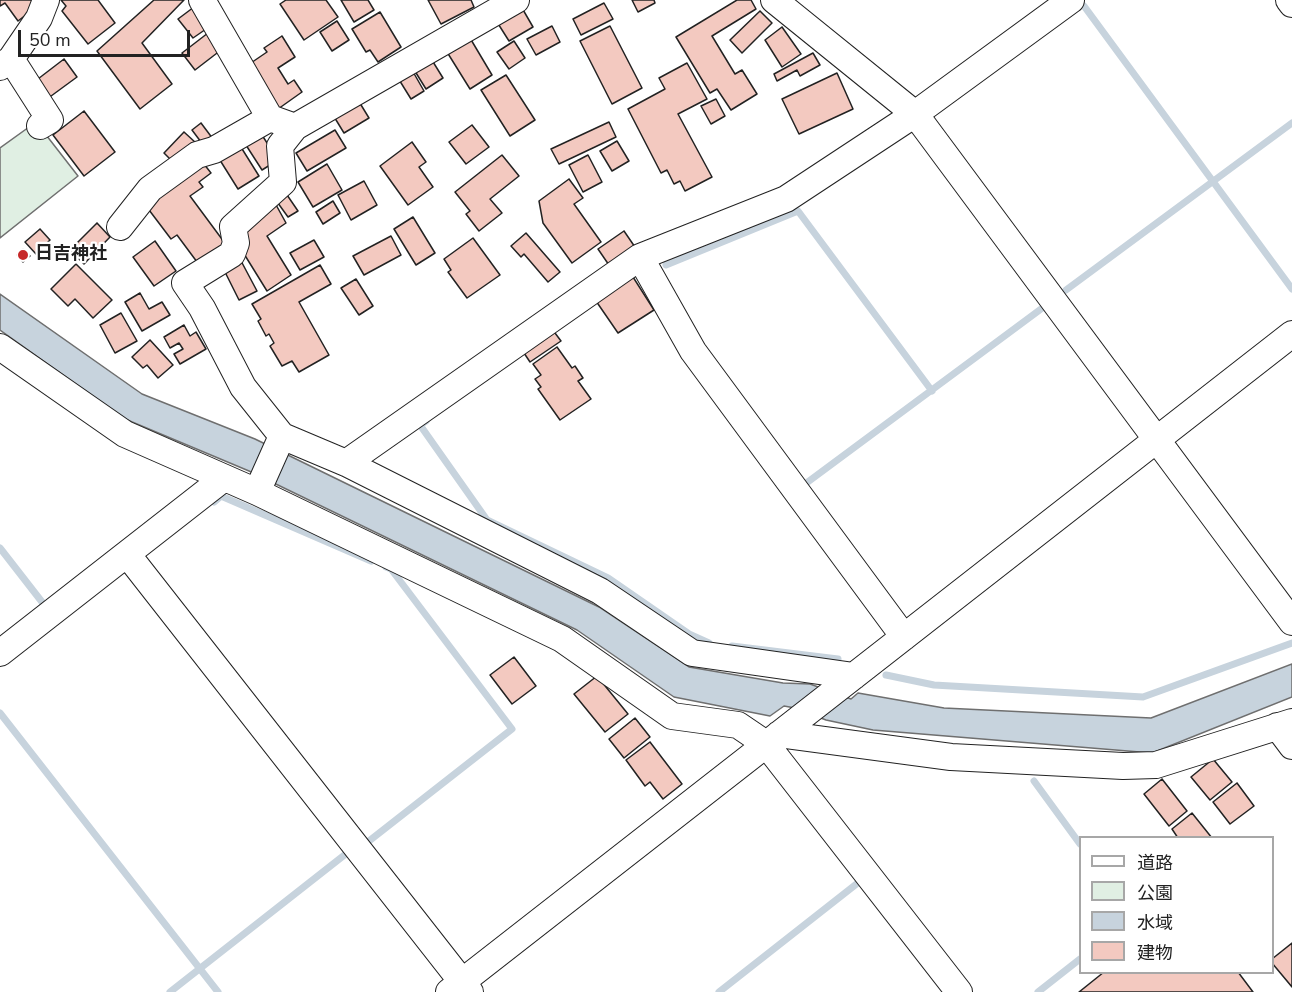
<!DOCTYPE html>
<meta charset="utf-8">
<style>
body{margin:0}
#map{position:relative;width:1292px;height:992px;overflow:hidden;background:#fff;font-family:"Nunito Sans","Noto Sans JP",sans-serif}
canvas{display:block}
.legend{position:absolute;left:1079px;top:836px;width:195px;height:138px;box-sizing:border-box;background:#fff;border:2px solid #a7a7a7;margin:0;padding:8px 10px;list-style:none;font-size:18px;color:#222}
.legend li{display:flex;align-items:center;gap:12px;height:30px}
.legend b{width:30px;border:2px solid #a7a7a7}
.scale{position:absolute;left:18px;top:30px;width:172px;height:27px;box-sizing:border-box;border:3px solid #222;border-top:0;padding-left:8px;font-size:18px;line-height:21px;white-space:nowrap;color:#222;-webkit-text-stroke:4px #fff;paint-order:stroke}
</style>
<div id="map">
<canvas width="1292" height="992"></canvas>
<ul class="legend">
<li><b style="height:8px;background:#fff"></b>道路</li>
<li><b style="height:16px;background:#e0efe3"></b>公園</li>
<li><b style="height:16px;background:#c7d3dd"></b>水域</li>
<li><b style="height:16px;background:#f3c9c0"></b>建物</li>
</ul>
<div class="scale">50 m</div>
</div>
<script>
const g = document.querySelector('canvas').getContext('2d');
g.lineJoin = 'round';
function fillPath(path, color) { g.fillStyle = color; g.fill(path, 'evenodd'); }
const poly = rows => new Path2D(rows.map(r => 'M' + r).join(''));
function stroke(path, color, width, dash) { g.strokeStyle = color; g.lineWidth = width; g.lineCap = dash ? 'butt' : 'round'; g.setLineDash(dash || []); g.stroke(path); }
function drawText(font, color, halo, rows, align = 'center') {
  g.font = font + ' "Nunito Sans","Noto Sans JP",sans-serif'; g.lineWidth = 4.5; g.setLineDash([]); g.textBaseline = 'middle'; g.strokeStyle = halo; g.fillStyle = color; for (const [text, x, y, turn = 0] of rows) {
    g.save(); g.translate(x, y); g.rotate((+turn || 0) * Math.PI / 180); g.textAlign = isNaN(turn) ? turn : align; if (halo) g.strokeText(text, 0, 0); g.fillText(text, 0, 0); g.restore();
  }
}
const green = poly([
 [36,122,78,176,0,238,0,148,36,122]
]);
fillPath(green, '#e0efe3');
stroke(green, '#6f6f6f', 1.5);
const water = poly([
 [0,294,142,394,255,439,599,607,689,667,783,683,810,684,851,699,858,693,944,708,1151,718,1292,664,1292,697,1152,753,873,730,826,720,795,708,784,706,770,716,674,697,577,630,249,471,125,419,0,330,0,294]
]);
fillPath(water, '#c7d3dd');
stroke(water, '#6f6f6f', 1.5);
stroke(poly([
 [1084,6,1292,289],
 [666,265,798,211,932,391],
 [1066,290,1292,123],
 [426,421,420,425,487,520,608,578,689,634,709,643],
 [801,487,1041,309],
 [214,502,221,496,371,561],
 [0,548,42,602],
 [732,646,838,659],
 [886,675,934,685,1143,697,1292,643],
 [0,713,218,992],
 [1034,781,1080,844],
 [369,841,512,729,391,569,386,567],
 [170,992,347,853],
 [719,992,859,882],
 [1038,992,1080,959]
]), '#c7d3dd', 7);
const building = poly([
 [0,0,31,0,36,7,18,21,5,3,0,6,0,0],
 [61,0,98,0,115,23,88,44,62,11,66,6,61,0],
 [154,0,184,0,142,43,172,84,140,109,97,51,154,0],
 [286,0,326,0,338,17,304,40,280,4,286,0],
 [341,0,368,0,374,10,354,22,341,0],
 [428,0,471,0,474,7,441,24,428,0],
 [632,0,654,0,655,3,638,12,632,0],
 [737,0,751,0,756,9,712,36,735,74,742,70,757,94,731,110,717,89,710,93,676,37,737,0],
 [604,3,613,19,581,35,573,19,604,3],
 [194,7,209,27,193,38,178,19,194,7],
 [522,8,533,27,509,41,497,22,522,8],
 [760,11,772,23,742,53,730,40,760,11],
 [380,12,401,47,378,62,370,50,366,52,352,29,380,12],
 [337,21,349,40,332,51,320,32,337,21],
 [552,26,560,42,536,55,527,39,552,26],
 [610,26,642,88,612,104,580,41,610,26],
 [782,27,801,54,782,67,765,40,782,27],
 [208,33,221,50,195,70,182,53,208,33],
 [282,36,295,57,278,68,288,84,294,80,302,92,278,109,245,67,267,52,264,48,282,36],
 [470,38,492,75,470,89,447,52,470,38],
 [514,41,525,58,509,69,497,52,514,41],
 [813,53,820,65,800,76,797,70,777,81,774,74,813,53],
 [430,57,443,78,426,89,413,68,430,57],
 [64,59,77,77,47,99,34,82,64,59],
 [687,63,707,99,678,114,712,177,685,191,680,181,674,184,667,170,661,173,628,109,665,89,659,78,687,63],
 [412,70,424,91,411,99,398,78,412,70],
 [837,73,853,109,799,134,782,99,837,73],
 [506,75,535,120,510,136,481,90,506,75],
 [716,99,725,116,711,124,701,106,716,99],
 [358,100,369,118,344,133,333,115,358,100],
 [84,111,115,152,84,176,53,135,84,111],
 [609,122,616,137,559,164,551,149,609,122],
 [201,123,213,139,204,146,192,130,201,123],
 [472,125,489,147,466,164,449,142,472,125],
 [335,130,346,148,307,171,296,153,335,130],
 [184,132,196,143,176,165,164,153,184,132],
 [260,132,278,160,262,170,244,142,260,132],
 [617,141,629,161,612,171,600,151,617,141],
 [412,142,426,162,419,167,433,187,408,205,380,166,412,142],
 [239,144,259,176,238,189,218,157,239,144],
 [502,155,519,176,490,199,502,213,479,231,466,214,470,211,455,192,502,155],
 [588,155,602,182,583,192,569,165,588,155],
 [200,159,211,173,199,182,203,187,190,196,230,250,203,270,177,235,171,239,143,202,200,159],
 [327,164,342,190,313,207,298,182,327,164],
 [569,179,583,198,574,204,601,242,572,263,543,223,539,201,569,179],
 [364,181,377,205,351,220,338,195,364,181],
 [285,192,298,211,288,217,275,199,285,192],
 [333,201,340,213,323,224,316,212,333,201],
 [275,203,286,223,267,236,291,275,267,291,241,249,236,228,275,203],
 [413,217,435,253,416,265,394,229,413,217],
 [97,223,110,237,84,264,70,250,97,223],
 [40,229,50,240,36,254,25,242,40,229],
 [624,231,637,250,611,268,598,249,624,231],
 [526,233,560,272,548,282,524,254,521,257,511,246,526,233],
 [391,236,401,255,364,275,353,256,391,236],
 [473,238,500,275,467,298,448,272,451,270,444,259,473,238],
 [314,240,324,257,300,270,290,253,314,240],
 [155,241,176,271,154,286,133,257,155,241],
 [23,249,30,256,23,262,17,255,23,249],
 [240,259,257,291,239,300,223,268,240,259],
 [76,264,112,300,93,318,75,299,68,306,51,289,76,264],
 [320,265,331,284,299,302,329,355,299,372,292,361,282,366,270,346,274,343,269,334,266,336,258,321,261,319,252,304,320,265],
 [633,277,654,310,618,333,596,301,633,277],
 [356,279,373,306,359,315,341,288,356,279],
 [140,293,149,309,162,302,170,315,142,331,125,302,140,293],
 [121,313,137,341,115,353,100,325,121,313],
 [184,325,190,336,196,332,206,349,180,364,174,354,183,349,179,343,170,348,164,337,184,325],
 [552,329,561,341,530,362,522,350,552,329],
 [150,340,173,365,158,378,147,365,143,368,132,357,150,340],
 [557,347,572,368,575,366,583,378,578,381,591,399,560,420,538,389,541,387,535,379,541,375,533,364,557,347],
 [514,657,536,686,512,704,490,675,514,657],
 [597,676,628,714,605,732,574,694,597,676],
 [635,718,650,737,624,758,609,739,635,718],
 [650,742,682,784,663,799,650,782,645,786,626,760,650,742],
 [1213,759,1232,782,1210,800,1191,777,1213,759],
 [1162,779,1187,811,1169,826,1144,794,1162,779],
 [1237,783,1254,806,1230,824,1213,802,1237,783],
 [1192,813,1212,838,1178,838,1172,829,1192,813],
 [1292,943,1292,987,1272,963,1272,959,1292,943],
 [1104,972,1238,972,1253,992,1079,992,1104,972]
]);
fillPath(building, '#f3c9c0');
stroke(building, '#222', 1.5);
const minor = poly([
 [202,0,270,118,295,127,516,0],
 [774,0,915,114,1292,622],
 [1289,0,1292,4],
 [11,59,50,120,40,126],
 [0,67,11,59,39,18,46,0],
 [295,127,280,146,283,182,233,227,236,243,232,254,185,283,202,308,243,387,282,436,346,463,600,591,692,653,854,676],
 [120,227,150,189,197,155,214,150,270,118],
 [640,257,693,351,904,637],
 [0,347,125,434,257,492,562,639,672,716,738,725,766,744,959,992],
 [346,463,640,257,786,199,915,114,1071,0],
 [257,492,282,436],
 [127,554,470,992],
 [0,653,224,478],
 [1277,726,1292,746],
 [779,734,951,757,1123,766,1156,765,1292,722],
 [449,992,1292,334]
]);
stroke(minor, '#222', 28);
stroke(minor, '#fff', 26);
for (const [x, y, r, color] of [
 [23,255,6,"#c62828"]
]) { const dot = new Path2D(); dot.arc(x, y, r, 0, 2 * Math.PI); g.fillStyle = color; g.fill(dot); stroke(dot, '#fff', 2); }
drawText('bold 18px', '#222', '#fff', [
 ["日吉神社",35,255]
], 'left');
</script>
